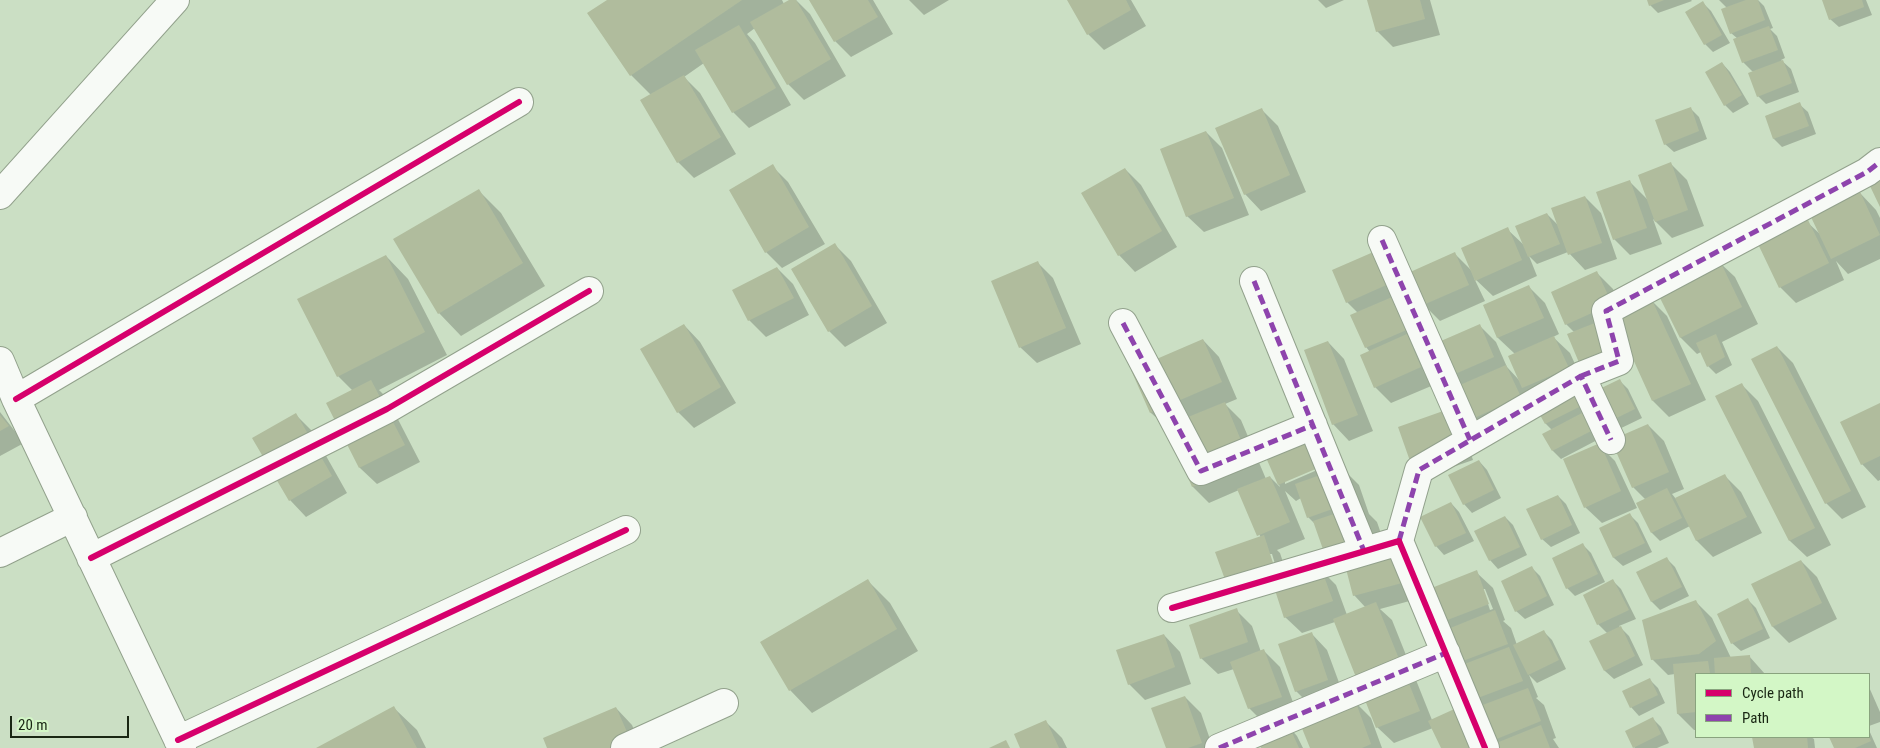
<!DOCTYPE html>
<style>
body{margin:0}
#map{position:relative;width:1880px;height:748px;overflow:hidden;background:#cbdfc4;font-family:"Roboto Condensed",sans-serif}
canvas{display:block}
.legend{position:absolute;left:1695px;top:673px;width:175px;height:65px;box-sizing:border-box;background:#d3f7c6;border:1px solid #89a37e;margin:0;padding:6px 9px;list-style:none;font-size:15px;color:#192613}
.legend li{display:flex;align-items:center;gap:10px;height:25px}
.legend b{width:25px;border:1px solid #89a37e}
.scale{position:absolute;left:10px;top:716px;width:119px;height:22px;box-sizing:border-box;border:2px solid #192613;border-top:0;padding-left:6px;font-size:15px;line-height:18px;white-space:nowrap;color:#192613;-webkit-text-stroke:4px #d3f7c6;paint-order:stroke}
</style>
<div id="map">
<canvas width="1880" height="748"></canvas>
<ul class="legend">
<li><b style="height:6px;background:#d6006c"></b>Cycle path</li>
<li><b style="height:6px;background:#8e44ad"></b>Path</li>
</ul>
<div class="scale">20 m</div>
</div>
<script>
const g = document.querySelector('canvas').getContext('2d');
g.lineJoin = 'round';
function fillPath(path, color) { g.fillStyle = color; g.fill(path, 'evenodd'); }
const poly = rows => new Path2D(rows.map(r => 'M' + r).join(''));
function stroke(path, color, width, dash) { g.strokeStyle = color; g.lineWidth = width; g.lineCap = dash ? 'butt' : 'round'; g.setLineDash(dash || []); g.stroke(path); }
fillPath(poly([
 [609,0,782,0,784,4,791,0,796,0,810,14,846,76,804,100,788,84,755,28,747,34,755,43,791,105,749,128,733,112,704,63,684,77,700,93,736,154,694,178,678,162,651,95,631,75],
 [811,0,873,0,893,34,851,57,835,41],
 [909,0,949,0,924,15],
 [1068,0,1131,0,1146,26,1104,50,1088,34],
 [1318,0,1344,0,1326,8],
 [1369,0,1430,0,1440,35,1393,47,1377,31],
 [1648,0,1691,0,1692,1,1658,13,1650,5],
 [1719,0,1758,0,1764,6,1773,28,1770,29,1777,36,1785,58,1781,60,1791,69,1799,92,1766,104,1758,96,1753,72,1743,62,1738,39,1731,33,1727,8],
 [1823,0,1866,0,1872,15,1839,27,1830,19],
 [1703,3,1711,11,1730,43,1713,52,1705,44],
 [1722,63,1730,72,1749,104,1733,113,1725,105],
 [1799,104,1808,112,1816,134,1782,147,1774,139,1766,116],
 [1691,109,1699,117,1707,139,1674,152,1665,144],
 [1262,110,1278,126,1306,192,1261,211,1245,194],
 [1206,132,1222,148,1249,215,1204,232,1187,216],
 [1671,164,1687,180,1704,226,1672,238,1653,219,1662,244,1630,255,1614,239,1629,181,1648,200],
 [772,166,788,182,825,244,782,268,766,252],
 [1125,169,1141,185,1177,247,1135,272,1119,255],
 [478,190,501,213,545,286,461,336,439,313],
 [1860,193,1876,210,1880,218,1880,259,1848,274,1836,261,1844,280,1796,303,1780,287,1807,222,1820,234],
 [1585,197,1601,213,1617,259,1585,270,1568,252,1537,264,1529,256,1537,276,1493,296,1474,278,1485,301,1440,321,1424,305,1455,254,1473,272,1507,229,1525,246,1547,214,1559,226],
 [835,245,851,261,887,323,845,347,829,331],
 [1378,251,1436,384,1391,403,1375,387,1370,352,1366,347,1358,313,1347,302],
 [386,256,408,279,447,355,379,390,387,398,420,462,377,484,360,468,328,404,353,391,338,376],
 [1718,261,1735,277,1758,324,1722,342,1732,365,1716,374,1708,366,1701,352,1697,354,1681,338,1658,291],
 [1037,262,1053,278,1081,344,1037,363,1020,347],
 [777,268,793,284,809,315,766,337,749,320,734,290],
 [1597,273,1613,289,1623,312,1651,300,1667,316,1706,400,1669,417,1653,401,1618,324,1575,333,1566,324],
 [1529,287,1545,303,1559,334,1553,337,1570,353,1584,384,1601,438,1561,459,1553,451,1552,430,1546,424,1537,407,1540,405,1526,391,1536,414,1491,433,1475,417,1449,376,1479,325,1496,342,1507,367,1519,380,1515,354,1498,338,1484,306],
 [684,325,700,342,736,403,694,428,678,412],
 [1203,340,1219,357,1237,399,1225,404,1241,420,1266,479,1270,477,1280,487,1265,453,1310,434,1326,450,1336,471,1343,469,1359,485,1369,514,1377,522,1387,551,1392,550,1408,566,1417,599,1380,609,1392,620,1432,720,1461,708,1477,724,1488,748,1442,748,1433,728,1394,743,1377,727,1335,622,1302,633,1285,617,1276,590,1245,601,1229,585,1217,553,1261,538,1239,490,1209,503,1193,487,1168,428,1151,413,1133,371],
 [1330,461,1331,464,1285,484,1285,481],
 [1348,486,1351,486,1358,506,1355,507],
 [1285,491,1296,501,1301,498,1308,517,1316,525,1326,554,1342,571,1347,569,1354,595,1366,608,1347,615,1336,585,1320,569,1289,580,1280,553,1277,550,1305,539],
 [1269,554,1272,554,1278,574,1276,575],
 [1328,342,1344,359,1373,431,1349,441,1333,424],
 [1777,347,1793,363,1866,507,1842,519,1826,503],
 [1620,381,1628,389,1642,418,1613,432],
 [1741,384,1758,401,1831,545,1807,557,1790,541,1717,397],
 [1880,404,1880,480,1878,481,1862,464],
 [0,412,24,443,0,456],
 [296,415,312,431,347,493,306,517,290,500],
 [1648,425,1664,441,1684,489,1672,494,1676,499,1725,476,1741,492,1762,533,1713,557,1697,541,1690,526,1660,541,1652,533,1637,504,1646,500,1633,487],
 [1462,428,1473,460,1427,476],
 [1599,445,1615,461,1637,508,1602,523,1585,507],
 [1479,461,1487,470,1501,498,1472,513,1464,504],
 [1558,496,1566,504,1580,533,1551,547,1542,539],
 [1451,503,1459,512,1474,541,1444,555,1436,546],
 [1630,515,1638,523,1652,552,1623,566,1614,558,1601,529],
 [1505,517,1513,525,1527,555,1498,569,1490,560],
 [1583,545,1591,553,1605,582,1575,596,1567,588],
 [1667,559,1675,567,1689,596,1660,610,1652,602,1637,573],
 [1801,561,1817,577,1837,619,1789,643,1773,627,1753,585],
 [1532,568,1540,576,1554,605,1525,619,1516,611],
 [1476,572,1493,588,1505,620,1503,621,1511,628,1517,645,1544,632,1552,640,1566,669,1537,683,1529,675,1538,697,1536,698,1544,705,1556,738,1553,739,1559,748,1497,748,1499,743,1495,739,1484,706,1477,698,1443,621],
 [1483,589,1485,589,1493,609,1490,610],
 [868,581,890,603,918,651,812,713,790,690],
 [1613,581,1621,589,1636,619,1619,626,1629,636,1643,665,1614,679,1605,671,1591,642,1608,634,1598,624],
 [1748,600,1756,608,1770,638,1741,651,1732,643],
 [1696,602,1712,618,1731,658,1749,656,1765,674,1696,674,1696,730,1694,730,1678,714,1675,674,1668,675,1652,659],
 [1236,610,1252,626,1261,652,1264,651,1280,667,1297,713,1265,724,1249,708,1234,669,1218,674,1201,658],
 [1311,633,1327,650,1344,696,1312,707,1296,691],
 [1164,635,1180,652,1191,684,1145,700,1129,684],
 [1649,679,1658,688,1665,703,1639,716,1631,707],
 [1869,687,1880,712,1880,722,1869,726],
 [1185,697,1201,713,1213,748,1167,748],
 [1355,702,1371,718,1382,748,1311,748],
 [394,708,417,730,426,748,318,748],
 [616,708,632,725,642,748,549,748],
 [1653,719,1661,727,1669,743,1657,748,1635,748,1634,747],
 [1046,722,1062,738,1067,748,1021,748],
 [1289,727,1297,736,1303,748,1263,748],
 [1869,730,1877,748,1835,748,1830,737,1869,737],
 [1760,737,1811,737,1814,739,1815,748,1755,748,1753,738]
]), '#0003');
fillPath(poly([
 [607,0,742,0,630,76,587,13],
 [789,0,796,0,831,59,787,85,750,22],
 [809,0,868,0,878,17,834,42],
 [1067,0,1126,0,1131,10,1087,35],
 [1367,0,1420,0,1425,19,1376,32],
 [1647,0,1664,0,1649,6],
 [1746,0,1758,0,1765,20,1730,34,1721,9],
 [1822,0,1862,0,1864,7,1829,20],
 [1703,1,1722,35,1704,45,1685,12],
 [739,25,776,88,732,113,695,50],
 [1769,26,1778,50,1742,63,1733,39],
 [1783,60,1792,83,1757,97,1748,73],
 [1722,62,1742,95,1724,106,1705,72],
 [684,75,721,137,677,163,640,100],
 [1800,102,1809,126,1773,139,1765,116],
 [1691,107,1699,131,1664,145,1655,120],
 [1262,108,1290,175,1244,195,1215,128],
 [1206,131,1234,198,1186,217,1160,149],
 [1671,162,1688,210,1655,222,1638,175],
 [773,164,809,227,765,253,729,190],
 [1125,168,1162,231,1118,256,1081,193],
 [1880,178,1880,207,1869,184],
 [1630,180,1647,228,1613,240,1596,192],
 [479,189,523,263,438,314,393,239],
 [1860,192,1880,235,1831,259,1810,215],
 [1585,196,1602,243,1568,255,1551,208],
 [1547,213,1560,244,1528,257,1515,226],
 [1808,220,1829,263,1779,288,1758,244],
 [1508,227,1522,260,1475,281,1461,248],
 [835,243,872,306,828,332,791,269],
 [1378,250,1393,282,1346,303,1332,270],
 [1455,252,1469,285,1423,305,1408,273],
 [386,255,425,332,337,377,297,299],
 [1719,259,1742,307,1680,338,1656,290],
 [1038,261,1066,328,1019,348,991,281],
 [777,267,794,298,748,321,732,290],
 [1597,271,1612,304,1565,325,1551,292],
 [1529,285,1544,318,1497,338,1483,305],
 [1397,295,1411,328,1365,348,1350,315],
 [1651,298,1691,384,1652,401,1613,315],
 [1600,321,1612,353,1580,365,1567,334],
 [684,324,721,387,677,413,640,349],
 [1480,324,1494,357,1448,377,1434,344],
 [1407,334,1421,367,1374,388,1360,355],
 [1716,334,1725,357,1707,367,1696,343],
 [1554,336,1569,368,1522,388,1508,356],
 [1203,339,1222,382,1150,413,1131,370],
 [1328,341,1358,415,1332,425,1304,350],
 [1777,346,1851,491,1825,504,1751,359],
 [1506,365,1521,397,1474,418,1460,385],
 [1620,379,1635,409,1604,424,1589,394],
 [371,380,405,445,359,468,326,403],
 [1742,383,1815,528,1789,541,1715,396],
 [1577,384,1587,403,1545,424,1535,406],
 [1225,402,1250,462,1192,487,1166,426],
 [1880,403,1880,456,1861,465,1840,422],
 [1446,410,1458,444,1410,461,1398,427],
 [1584,412,1593,430,1552,451,1542,434],
 [296,413,332,476,289,501,252,438],
 [0,415,9,426,0,431],
 [1648,424,1669,472,1632,488,1611,440],
 [1310,432,1325,465,1278,485,1264,453],
 [1600,443,1621,491,1584,508,1563,459],
 [1479,460,1494,490,1463,505,1448,475],
 [1343,467,1355,501,1307,518,1295,484],
 [1725,474,1747,517,1696,541,1675,498],
 [1270,476,1290,522,1257,536,1237,489],
 [1667,488,1682,518,1651,533,1636,503],
 [1558,495,1572,525,1541,540,1526,509],
 [1451,502,1466,533,1435,547,1420,517],
 [1361,505,1373,539,1325,555,1313,521],
 [1630,513,1645,543,1613,558,1599,528],
 [1505,516,1520,547,1489,561,1474,531],
 [1264,535,1275,569,1227,585,1215,552],
 [1583,543,1598,574,1566,589,1552,558],
 [1393,549,1402,583,1353,596,1344,561],
 [1667,557,1682,587,1651,602,1636,572],
 [1801,560,1822,603,1772,627,1751,584],
 [1532,566,1547,596,1515,612,1501,581],
 [1321,568,1333,601,1284,618,1273,584],
 [1477,570,1489,604,1442,622,1429,589],
 [868,579,897,629,789,691,760,642],
 [1613,579,1629,610,1597,625,1583,595],
 [1748,598,1763,629,1731,644,1717,614],
 [1696,600,1716,641,1699,654,1651,660,1642,620],
 [1376,602,1420,711,1376,728,1333,619],
 [1237,608,1248,642,1200,659,1189,625],
 [1495,610,1508,644,1460,662,1448,629],
 [1621,626,1635,656,1604,671,1589,641],
 [1544,630,1559,660,1528,675,1513,645],
 [1312,632,1328,680,1295,692,1278,644],
 [1164,634,1175,667,1128,685,1116,650],
 [1509,647,1523,681,1475,699,1462,665],
 [1264,649,1282,697,1248,709,1230,662],
 [1750,655,1751,674,1715,674,1714,658],
 [1708,661,1710,674,1696,674,1696,712,1677,714,1673,664],
 [1650,678,1658,695,1630,708,1622,691],
 [1528,688,1541,721,1494,740,1480,706],
 [1185,696,1202,743,1188,748,1166,748,1151,708],
 [1355,700,1371,744,1362,748,1310,748,1299,721],
 [394,706,417,748,316,748],
 [1461,706,1480,748,1441,748,1428,721],
 [616,707,634,748,547,748,543,738],
 [1653,717,1661,734,1633,748,1625,731],
 [1046,720,1059,748,1020,748,1014,734],
 [1541,725,1550,748,1495,748,1494,744],
 [1289,726,1299,748,1261,748,1258,740],
 [1752,737,1807,737,1808,748,1754,748],
 [1829,737,1869,737,1871,741,1855,748,1834,748],
 [1006,740,1010,748,989,748]
]), '#b0bc9d');
const minor = poly([
 [0,195,175,0],
 [1382,240,1470,440],
 [1254,281,1364,551],
 [1123,323,1201,471,1313,425],
 [0,361,16,399,182,748],
 [1581,376,1619,361,1606,311,1867,172,1880,162],
 [16,399,519,102],
 [1399,541,1419,470,1581,376,1611,440],
 [0,553,73,517],
 [91,558,387,409,589,291],
 [1172,608,1399,541,1485,748],
 [178,740,626,530],
 [625,748,724,703],
 [1219,748,1446,653]
]);
stroke(minor, '#92a18c', 30);
stroke(minor, '#f7faf6', 28);
stroke(poly([
 [1382,240,1470,440],
 [1254,281,1364,551],
 [1123,323,1201,471,1313,425],
 [1581,376,1619,361,1606,311,1867,172,1880,162],
 [1399,541,1419,470,1581,376,1611,440],
 [1219,748,1446,653]
]), '#8e44ad', 5, [10, 5]);
stroke(poly([
 [16,399,519,102],
 [91,558,387,409,589,291],
 [1172,608,1399,541,1485,748],
 [178,740,626,530]
]), '#d6006c', 6);
</script>
